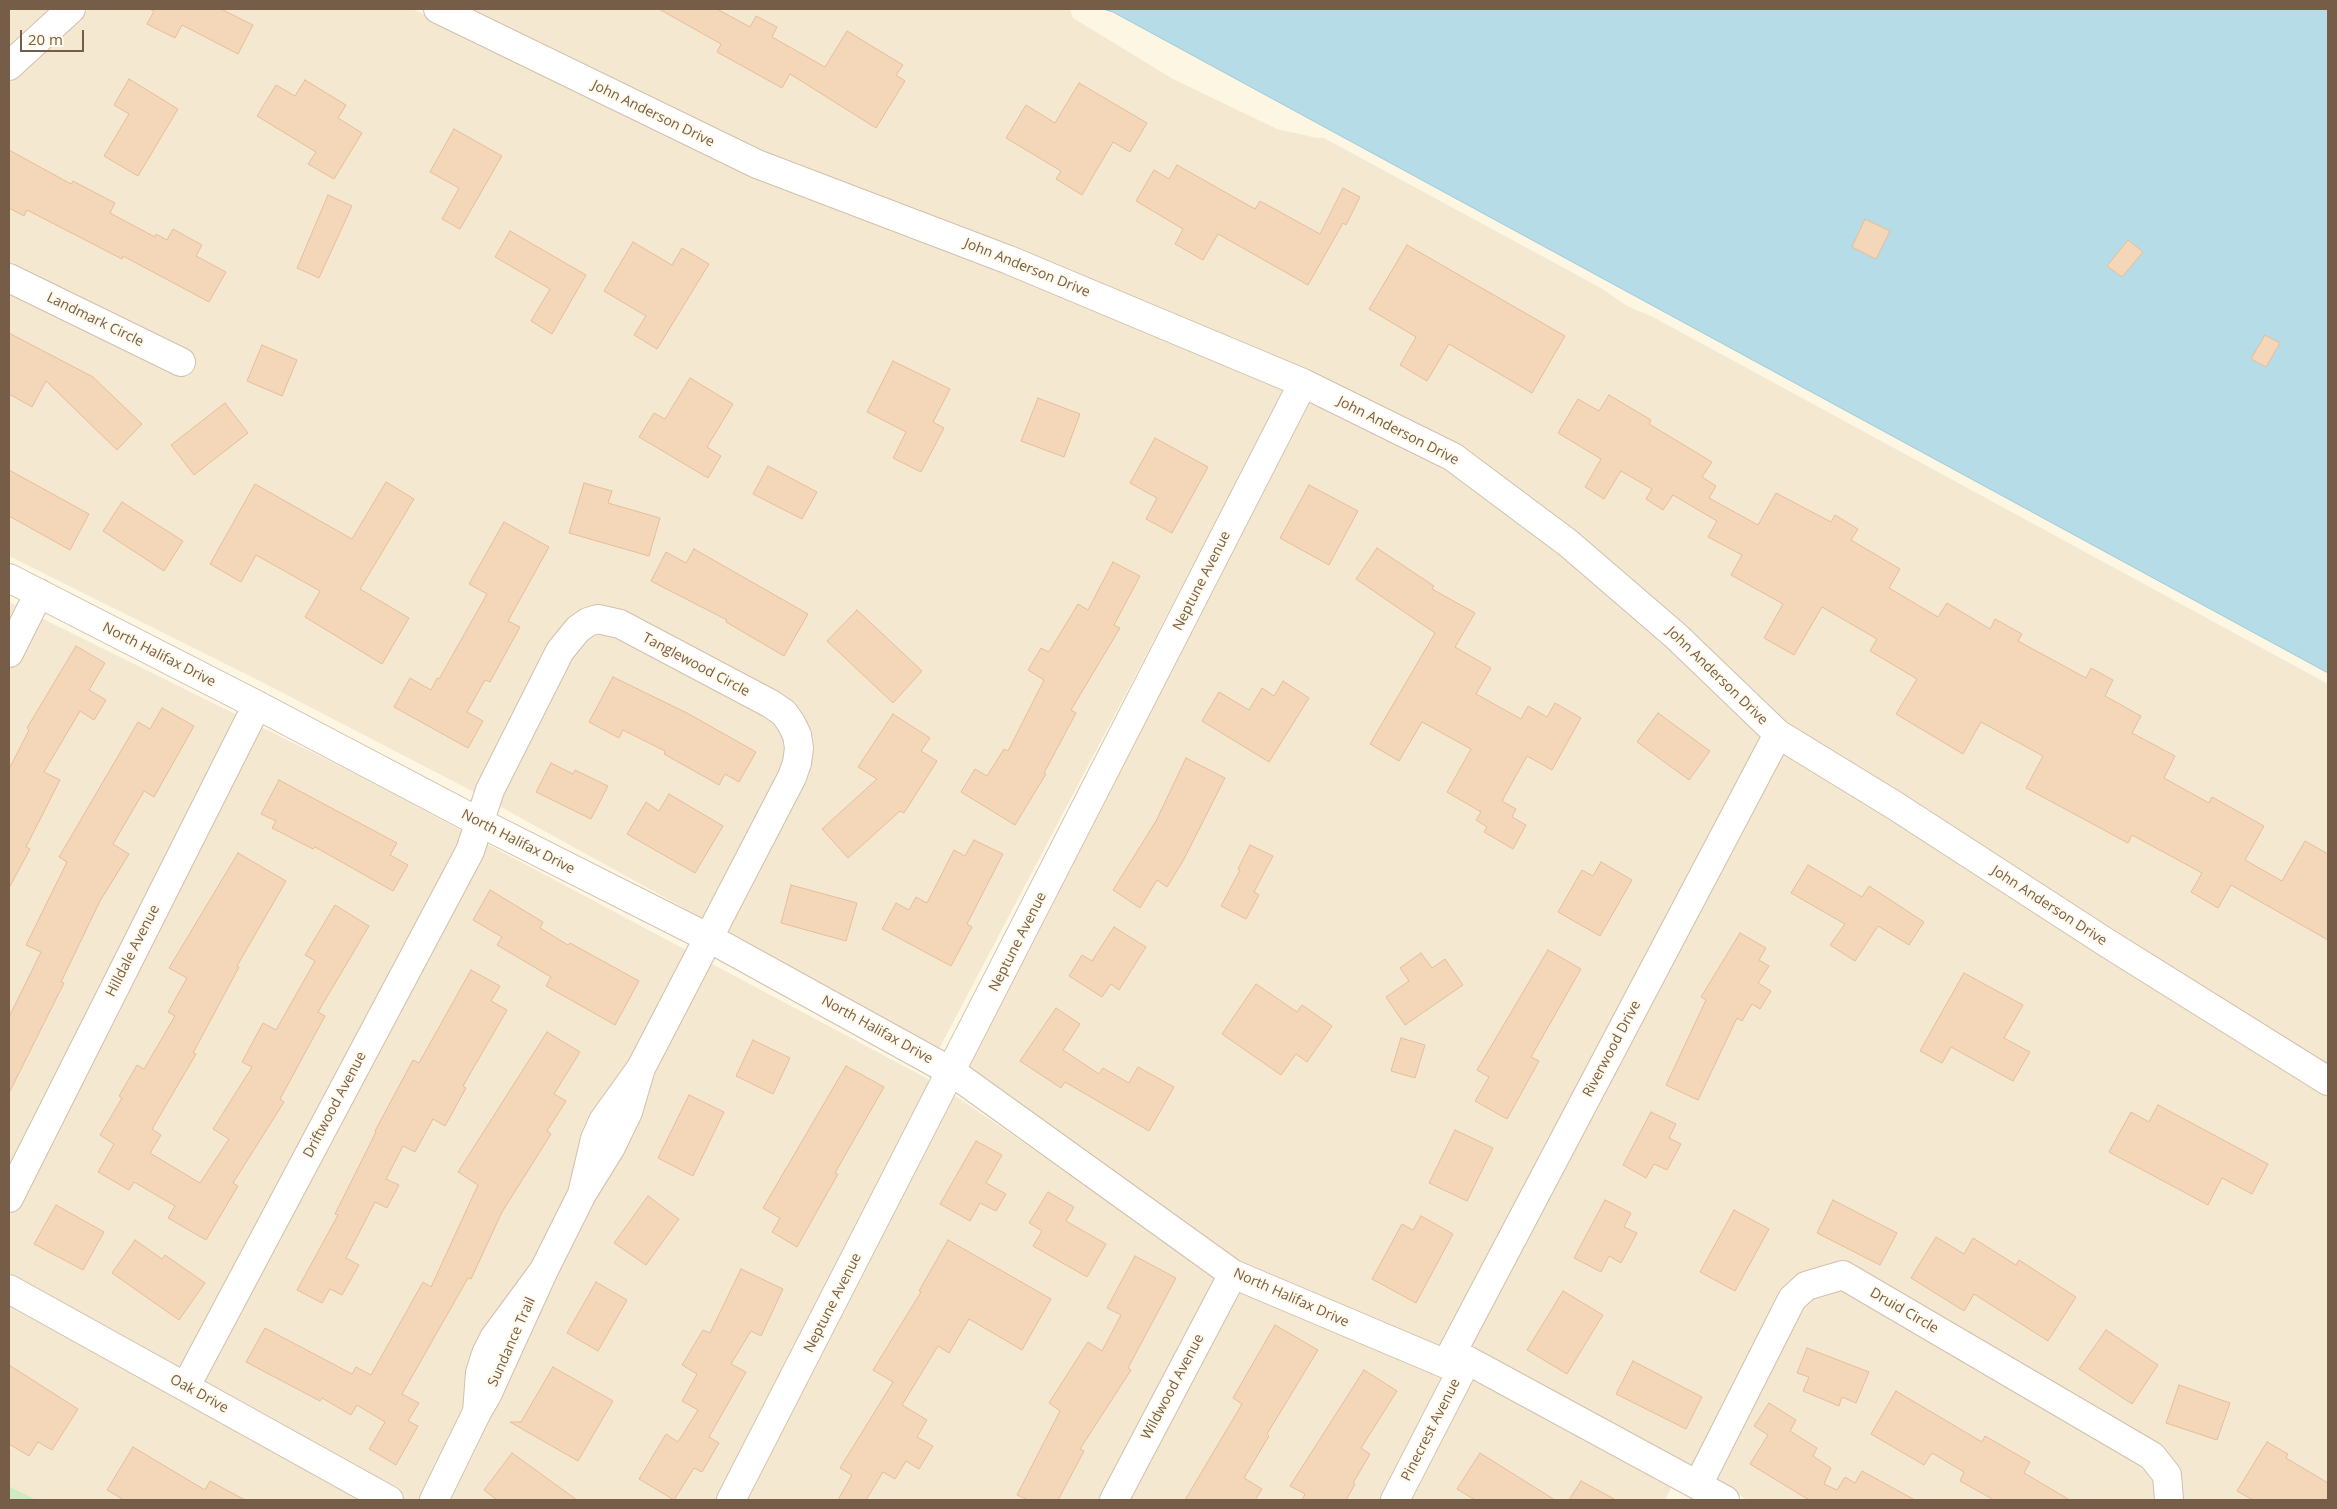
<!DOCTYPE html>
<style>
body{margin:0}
#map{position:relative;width:2337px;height:1509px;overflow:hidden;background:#fdf6e3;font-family:"Open Sans",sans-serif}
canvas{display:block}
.frame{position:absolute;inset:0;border:10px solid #765d48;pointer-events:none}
.scale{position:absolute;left:20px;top:30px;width:64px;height:22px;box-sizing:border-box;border:2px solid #765d48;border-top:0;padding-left:6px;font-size:15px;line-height:18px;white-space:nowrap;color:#765d48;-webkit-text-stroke:4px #fff9ea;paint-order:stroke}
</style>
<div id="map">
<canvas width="2337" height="1509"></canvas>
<div class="frame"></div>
<div class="scale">20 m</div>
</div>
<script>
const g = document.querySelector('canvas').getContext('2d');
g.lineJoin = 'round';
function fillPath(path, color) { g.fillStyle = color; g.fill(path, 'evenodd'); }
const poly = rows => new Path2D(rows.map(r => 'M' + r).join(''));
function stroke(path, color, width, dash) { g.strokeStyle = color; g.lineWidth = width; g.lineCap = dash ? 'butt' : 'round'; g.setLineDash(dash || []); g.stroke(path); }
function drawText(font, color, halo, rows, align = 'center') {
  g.font = font + ' "Open Sans",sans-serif'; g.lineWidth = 4; g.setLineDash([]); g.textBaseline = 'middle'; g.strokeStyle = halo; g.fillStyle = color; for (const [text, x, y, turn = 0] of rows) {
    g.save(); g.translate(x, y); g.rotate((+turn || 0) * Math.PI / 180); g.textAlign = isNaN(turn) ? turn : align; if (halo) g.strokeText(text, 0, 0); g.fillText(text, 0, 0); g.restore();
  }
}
fillPath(poly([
 [9,9,53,9,9,50],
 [89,9,413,9,753,175,1006,271,1286,389,939,1049,472,791,256,679,9,556,9,290,187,377,195,357,9,265,9,83],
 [463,9,1070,9,1073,18,1173,79,1277,129,1317,138,1324,138,1601,288,1627,306,1653,317,2328,684,2328,1068,1784,725,1457,447,760,153],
 [1308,398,1448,467,1562,552,1669,644,1763,735,1440,1350,1237,1264,959,1062],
 [9,602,354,773,928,1079,930,1084,722,1500,37,1500,9,1486],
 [1783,750,2328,1094,2328,1500,2180,1500,2179,1476,1847,1265,1801,1274,1692,1470,1468,1348],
 [954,1095,1218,1276,1101,1500,745,1500],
 [1238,1288,1445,1377,1381,1500,1128,1500],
 [1843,1288,2146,1465,2156,1478,2158,1500,1748,1500,1713,1481,1802,1307,1812,1296],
 [1473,1376,1673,1484,1665,1500,1408,1500]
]), '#f5e8d1');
fillPath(poly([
 [9,1486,37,1500,9,1500]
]), '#ceebc1');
const water = poly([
 [1103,9,2328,9,2328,673,1113,12,1103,9]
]);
fillPath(water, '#b6dce8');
stroke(water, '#9ccada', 1);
const building = poly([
 [149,9,221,9,253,25,238,54,182,25,175,38,147,24,154,11,149,9],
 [659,9,717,9,750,27,756,16,777,27,772,37,825,67,847,31,903,65,896,75,905,81,876,128,790,74,782,88,717,52,721,44,659,9],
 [129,79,178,109,138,176,104,156,129,114,114,105,129,79],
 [305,80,346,105,338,118,362,133,334,179,308,164,316,152,257,116,276,85,295,96,305,80],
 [1079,83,1147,123,1130,152,1113,142,1082,195,1056,179,1061,171,1006,138,1026,105,1055,123,1079,83],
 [454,129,502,156,460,229,442,219,459,188,430,172,454,129],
 [9,150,71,184,73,181,115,203,110,213,155,237,156,234,167,240,173,229,202,245,196,256,226,272,209,302,123,256,122,259,27,210,24,216,9,208,9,150],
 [1177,165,1255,209,1260,201,1320,234,1343,188,1360,197,1346,225,1343,223,1308,285,1218,234,1203,260,1175,244,1183,229,1136,201,1154,170,1169,179,1177,165],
 [328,195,352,206,319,278,297,268,328,195],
 [1865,219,1890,231,1876,259,1852,247,1865,219],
 [510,231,586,275,552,334,531,321,550,289,495,257,510,231],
 [2128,240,2143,252,2122,277,2107,266,2128,240],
 [633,242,672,265,682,248,709,264,657,349,634,335,646,316,604,291,633,242],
 [1407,245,1565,336,1532,393,1449,344,1427,381,1400,365,1416,337,1369,309,1407,245],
 [9,333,93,377,142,424,117,450,46,381,32,407,9,394,9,333],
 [2265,335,2280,343,2266,367,2251,359,2265,335],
 [262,345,297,360,282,396,247,381,262,345],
 [893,361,950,389,933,422,944,428,921,472,893,458,906,432,867,412,893,361],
 [690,378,733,404,707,447,721,456,708,478,639,437,654,413,665,419,690,378],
 [1609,395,1651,420,1649,424,1712,462,1702,477,1716,486,1709,498,1758,525,1776,493,1831,522,1835,515,1858,529,1851,540,1900,569,1889,588,1938,617,1947,603,1990,629,1995,619,2022,634,2018,641,2086,678,2091,668,2113,680,2105,696,2141,716,2132,733,2175,756,2164,778,2209,803,2212,797,2264,826,2245,860,2282,881,2305,841,2328,854,2328,940,2231,885,2218,908,2191,892,2202,873,2132,835,2128,843,2026,788,2043,756,1981,722,1963,754,1896,714,1917,679,1870,651,1877,639,1822,607,1794,655,1764,638,1783,604,1731,575,1742,555,1708,537,1717,521,1673,495,1663,510,1646,499,1652,489,1621,471,1604,499,1585,487,1601,459,1558,433,1578,399,1599,411,1609,395],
 [1038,398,1080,414,1064,457,1021,441,1038,398],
 [225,403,248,433,194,475,171,445,225,403],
 [1155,438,1208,467,1172,533,1146,519,1157,498,1130,483,1155,438],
 [768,466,817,492,802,519,753,494,768,466],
 [9,470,89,514,70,550,9,516,9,470],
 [386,482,414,499,360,589,409,618,382,664,305,617,320,591,256,555,241,582,210,564,255,484,352,539,386,482],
 [584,483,612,491,608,503,660,518,649,556,569,533,584,483],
 [1309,485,1358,511,1329,565,1280,538,1309,485],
 [122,502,183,541,164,571,103,531,122,502],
 [504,522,549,547,508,621,520,627,490,682,485,680,467,712,483,721,468,748,394,707,410,678,431,690,437,678,439,679,487,594,469,584,504,522],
 [1377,548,1434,586,1432,589,1475,613,1455,647,1491,668,1476,694,1521,719,1528,706,1547,717,1555,703,1581,718,1552,770,1527,756,1502,801,1516,809,1512,817,1526,825,1513,849,1484,832,1487,827,1476,820,1481,812,1447,792,1471,749,1422,722,1399,761,1370,744,1435,633,1356,579,1377,548],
 [694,549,808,614,784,656,726,622,727,620,651,581,666,552,686,563,694,549],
 [1113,562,1140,576,1114,625,1120,628,1071,710,1076,713,1044,773,1046,774,1015,825,961,792,975,769,987,776,1004,749,1008,751,1044,680,1028,670,1041,648,1049,652,1078,604,1088,610,1113,562],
 [857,610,922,671,893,703,827,641,857,610],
 [76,646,105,663,89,690,106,700,94,720,80,711,44,772,60,780,26,847,30,849,9,888,9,769,29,730,27,728,76,646],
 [613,677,687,713,756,752,739,782,725,774,719,785,664,754,665,751,623,730,619,738,589,722,613,677],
 [1283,681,1309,698,1269,762,1202,721,1219,692,1249,710,1262,688,1274,696,1283,681],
 [162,708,194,726,154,797,144,791,113,844,129,854,100,901,61,982,64,983,9,1093,9,1017,41,952,26,945,67,862,59,857,138,722,150,729,162,708],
 [1658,713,1710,751,1689,780,1637,742,1658,713],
 [893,714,930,738,921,751,937,761,904,813,900,811,848,858,822,829,877,779,858,767,893,714],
 [1186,758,1225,778,1183,861,1167,887,1157,880,1140,908,1113,890,1156,821,1186,758],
 [551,763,573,774,575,770,608,786,591,819,536,792,551,763],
 [279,780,397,843,390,855,408,865,393,891,315,847,313,849,272,828,276,821,261,814,279,780],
 [669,794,723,826,695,873,627,834,646,802,659,811,669,794],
 [974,840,1003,854,967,924,972,927,951,966,882,929,896,903,909,910,916,897,927,903,954,850,965,856,974,840],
 [1250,845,1273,856,1254,892,1259,895,1246,919,1221,906,1240,870,1238,869,1250,845],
 [238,853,286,881,237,966,239,967,193,1053,196,1054,152,1129,161,1135,150,1153,200,1183,229,1139,213,1129,252,1067,242,1062,263,1023,276,1030,315,961,305,955,335,905,369,926,318,1012,325,1016,280,1099,284,1102,233,1183,238,1186,206,1240,168,1218,175,1206,134,1182,129,1190,98,1172,114,1144,100,1135,122,1098,119,1096,137,1065,144,1069,175,1016,168,1012,187,978,169,968,238,853],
 [1601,862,1632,880,1600,936,1558,912,1582,870,1593,876,1601,862],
 [1808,865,1862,897,1869,886,1924,922,1909,945,1878,926,1855,961,1830,945,1845,924,1791,893,1808,865],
 [791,885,857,903,846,941,781,923,791,885],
 [490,890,543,922,540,928,568,945,570,943,639,981,615,1025,546,986,551,977,497,945,502,937,473,920,490,890],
 [1114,927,1146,947,1119,990,1111,984,1102,997,1069,976,1082,955,1092,961,1114,927],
 [1740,933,1766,948,1759,960,1769,966,1758,983,1771,991,1760,1009,1752,1004,1742,1021,1737,1018,1698,1100,1666,1085,1706,1000,1701,997,1740,933],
 [1548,950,1581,969,1531,1057,1539,1061,1507,1119,1475,1101,1489,1077,1477,1070,1548,950],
 [1421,953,1432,968,1445,959,1463,985,1405,1025,1386,997,1409,981,1400,968,1421,953],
 [471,970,500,986,491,1001,507,1010,463,1086,466,1088,445,1126,433,1119,415,1152,403,1146,386,1179,399,1185,387,1208,375,1202,346,1258,359,1265,342,1295,330,1289,322,1303,297,1290,338,1215,335,1214,376,1132,375,1131,413,1060,419,1063,471,970],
 [1964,973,2023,1005,2004,1038,2030,1052,2013,1081,1951,1047,1942,1063,1920,1051,1964,973],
 [1256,984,1297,1012,1302,1005,1332,1026,1307,1062,1296,1054,1281,1075,1222,1034,1256,984],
 [1056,1008,1080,1024,1063,1050,1099,1074,1103,1068,1129,1083,1138,1067,1174,1087,1149,1131,1065,1082,1061,1088,1020,1061,1056,1008],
 [547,1032,580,1052,554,1094,566,1101,547,1131,551,1134,502,1212,471,1279,468,1278,402,1394,419,1403,408,1421,418,1426,396,1465,369,1449,385,1422,357,1405,351,1415,322,1398,320,1401,246,1362,265,1328,352,1374,356,1367,371,1375,423,1282,431,1287,478,1185,458,1172,547,1032],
 [1401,1038,1425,1045,1415,1078,1391,1071,1401,1038],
 [753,1040,790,1058,773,1094,736,1076,753,1040],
 [846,1066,884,1087,835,1173,838,1174,797,1247,772,1232,780,1218,763,1208,846,1066],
 [689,1095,724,1112,693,1176,658,1158,689,1095],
 [2158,1105,2268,1164,2252,1194,2222,1178,2208,1205,2109,1152,2131,1112,2149,1122,2158,1105],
 [1651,1112,1676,1124,1669,1138,1681,1144,1667,1170,1654,1164,1646,1178,1623,1165,1651,1112],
 [1455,1130,1493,1148,1467,1201,1429,1183,1455,1130],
 [976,1141,1002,1155,986,1183,1006,1194,996,1211,980,1203,970,1221,940,1204,976,1141],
 [1048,1192,1074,1207,1066,1221,1106,1244,1087,1277,1033,1246,1042,1231,1029,1223,1048,1192],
 [648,1196,679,1219,646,1265,614,1243,648,1196],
 [1605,1200,1631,1213,1624,1227,1637,1233,1621,1263,1609,1256,1601,1272,1574,1258,1605,1200],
 [1833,1200,1897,1233,1880,1265,1817,1233,1833,1200],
 [56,1205,104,1232,83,1270,34,1244,56,1205],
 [1734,1210,1769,1229,1735,1291,1700,1272,1734,1210],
 [1421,1216,1453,1234,1416,1303,1372,1279,1402,1224,1413,1230,1421,1216],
 [1936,1237,1964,1254,1973,1238,2016,1265,2019,1260,2076,1297,2048,1341,1974,1294,1964,1311,1911,1278,1936,1237],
 [135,1240,162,1259,165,1255,205,1283,179,1320,112,1273,135,1240],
 [948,1240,1051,1299,1022,1350,969,1319,949,1353,938,1346,902,1405,927,1420,917,1437,933,1446,919,1469,906,1461,895,1479,883,1472,866,1500,838,1500,852,1475,840,1468,893,1382,873,1370,921,1292,919,1291,948,1240],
 [1135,1256,1176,1278,1128,1368,1131,1370,1080,1449,1084,1451,1058,1500,1028,1500,1017,1495,1060,1411,1049,1403,1088,1342,1102,1351,1121,1315,1107,1308,1135,1256],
 [741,1269,783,1289,761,1336,751,1331,731,1364,746,1372,709,1437,719,1443,702,1472,694,1468,674,1500,639,1479,666,1434,678,1442,698,1410,682,1401,697,1374,682,1365,703,1330,710,1333,741,1269],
 [596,1282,627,1300,598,1351,567,1333,596,1282],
 [1563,1291,1603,1315,1567,1374,1527,1350,1563,1291],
 [1275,1325,1318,1350,1267,1434,1269,1436,1244,1478,1262,1489,1255,1500,1185,1500,1242,1404,1233,1398,1275,1325],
 [2106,1330,2158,1365,2132,1404,2079,1369,2106,1330],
 [1807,1348,1869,1372,1856,1403,1842,1397,1839,1406,1803,1391,1809,1377,1797,1373,1807,1348],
 [1633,1361,1702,1397,1686,1429,1616,1394,1633,1361],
 [9,1365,78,1409,52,1450,38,1442,29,1456,9,1444,9,1365],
 [553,1367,613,1401,578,1461,510,1422,521,1422,553,1367],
 [1364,1370,1397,1391,1361,1448,1370,1454,1353,1483,1355,1484,1346,1500,1302,1500,1305,1494,1290,1486,1364,1370],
 [2179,1385,2230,1403,2217,1440,2166,1423,2179,1385],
 [1896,1391,1982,1442,1985,1436,2030,1462,2024,1473,2070,1500,1994,1500,1960,1481,1964,1472,1932,1453,1924,1465,1871,1434,1896,1391],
 [1769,1403,1796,1420,1790,1431,1817,1448,1813,1456,1831,1468,1824,1484,1837,1490,1845,1477,1855,1483,1862,1471,1915,1500,1809,1500,1750,1464,1768,1435,1754,1426,1769,1403],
 [2267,1442,2288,1454,2286,1458,2328,1483,2328,1500,2253,1500,2237,1491,2267,1442],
 [133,1447,205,1490,210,1481,245,1500,124,1500,107,1490,133,1447],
 [512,1453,577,1500,497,1500,484,1490,512,1453],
 [1480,1453,1555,1500,1475,1500,1457,1489,1480,1453],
 [1581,1481,1616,1500,1569,1500,1581,1481]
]);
fillPath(building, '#f4d6b9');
stroke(building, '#e7be99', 1);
const minor = poly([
 [438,9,757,164,1009,260,1303,383,1453,457,1568,543,1676,636,1778,734,1894,805,2107,943,2328,1081],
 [9,66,71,9],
 [9,278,181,362],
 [9,578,257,705,479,822,709,938,952,1072,1233,1274,1446,1364,1467,1360,1725,1500],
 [9,653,39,593],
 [9,1198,257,705],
 [544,1270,494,1338,486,1354,480,1373,477,1412,487,1395,544,1270,582,1194,611,1147,628,1112,641,1068,603,1121,595,1139,582,1194],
 [9,1289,389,1500],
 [1446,1364,1778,734],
 [186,1386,470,851,490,790,560,651,578,629,588,622,598,619,620,624,771,704,784,713,791,723,797,735,799,748,797,763,792,777,641,1068],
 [1698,1485,1792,1299,1806,1286,1843,1275,2152,1456,2167,1475,2169,1500],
 [434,1500,477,1412],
 [731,1500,1303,383],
 [1114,1500,1233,1274],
 [1395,1500,1467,1360]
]);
stroke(minor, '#d1c0ac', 30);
stroke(minor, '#fff', 28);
drawText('14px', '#765d48', '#fff9ea', [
 ["John Anderson Drive",653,114,26],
 ["John Anderson Drive",1027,268,22],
 ["Landmark Circle",95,320,26],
 ["John Anderson Drive",1398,431,27],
 ["Neptune Avenue",1202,581,-63],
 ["North Halifax Drive",159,655,27],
 ["Tanglewood Circle",696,665,28],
 ["John Anderson Drive",1717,676,44],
 ["North Halifax Drive",518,842,27],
 ["John Anderson Drive",2049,906,33],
 ["Neptune Avenue",1018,942,-63],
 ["Hilldale Avenue",133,951,-63],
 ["North Halifax Drive",877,1030,29],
 ["Riverwood Drive",1612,1049,-62],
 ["Driftwood Avenue",335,1105,-62],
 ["North Halifax Drive",1291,1298,24],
 ["Neptune Avenue",833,1303,-63],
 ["Druid Circle",1904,1311,30],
 ["Sundance Trail",512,1342,-66],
 ["Wildwood Avenue",1173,1387,-62],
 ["Oak Drive",199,1394,29],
 ["Pinecrest Avenue",1431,1430,-63]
]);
</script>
